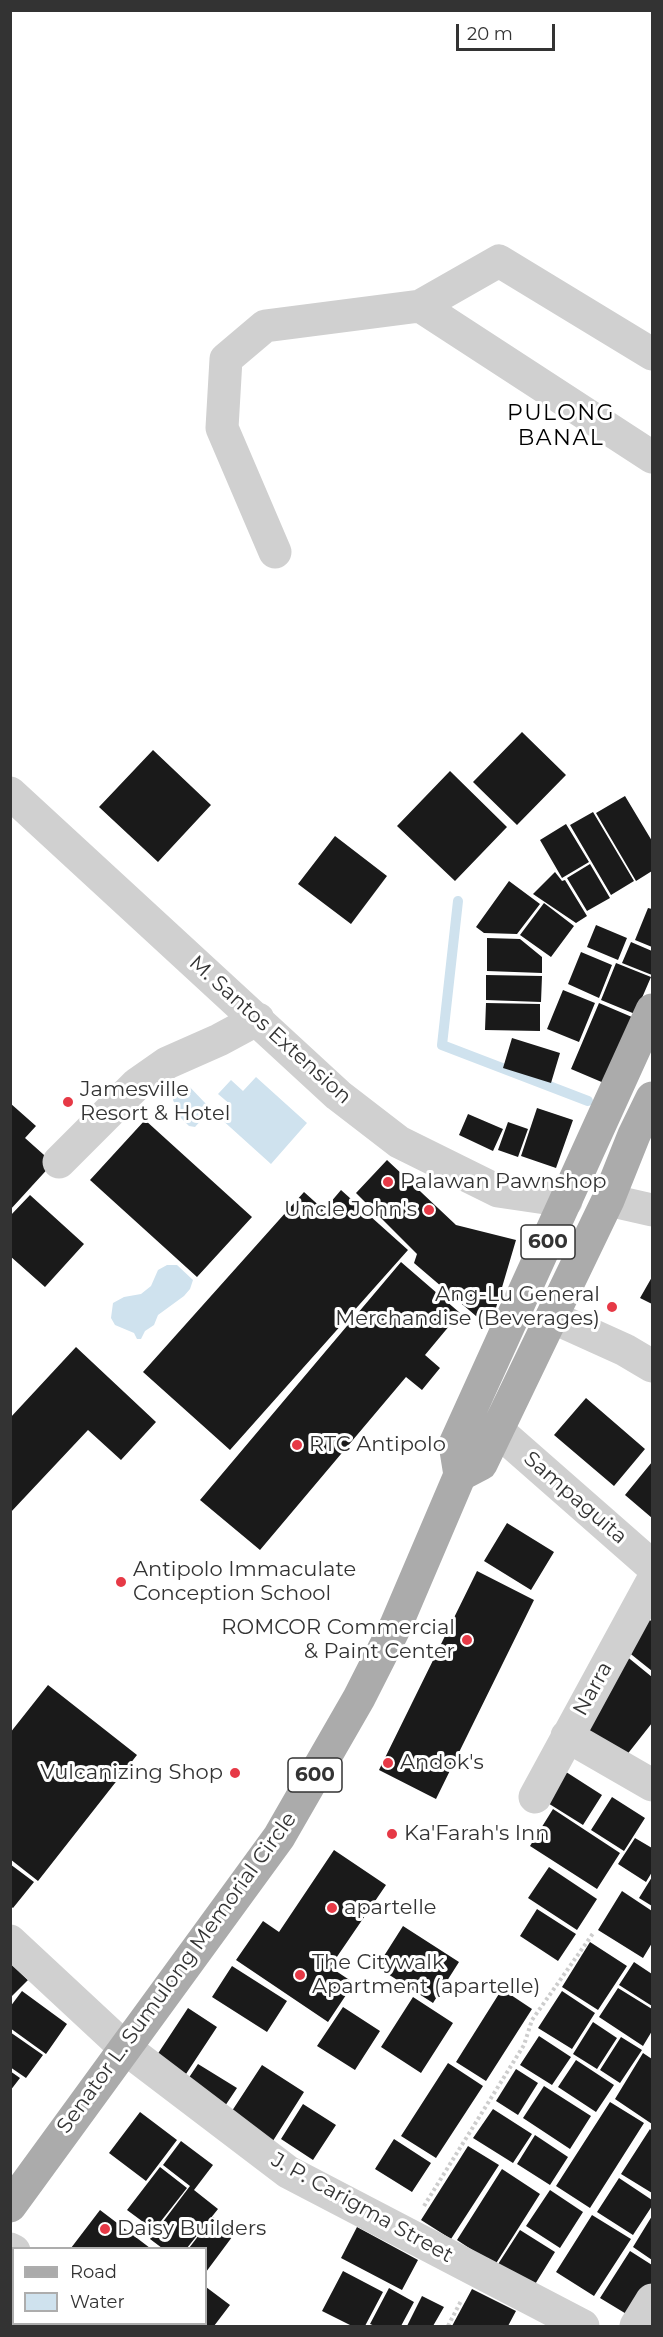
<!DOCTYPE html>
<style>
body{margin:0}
#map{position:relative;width:663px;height:2337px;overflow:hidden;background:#fff;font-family:Montserrat,sans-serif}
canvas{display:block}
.frame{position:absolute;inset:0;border:12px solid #333;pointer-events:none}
.legend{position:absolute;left:12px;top:2247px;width:195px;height:78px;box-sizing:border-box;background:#fff;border:2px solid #adadad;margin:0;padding:8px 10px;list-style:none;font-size:18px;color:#333}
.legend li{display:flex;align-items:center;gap:12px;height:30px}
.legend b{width:30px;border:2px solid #adadad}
.scale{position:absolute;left:456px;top:24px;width:99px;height:27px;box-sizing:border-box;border:3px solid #333;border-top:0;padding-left:8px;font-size:18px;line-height:21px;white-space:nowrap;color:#333;-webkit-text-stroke:4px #fff;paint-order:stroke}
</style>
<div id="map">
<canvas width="663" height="2337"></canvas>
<div class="frame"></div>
<ul class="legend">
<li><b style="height:8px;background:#ababab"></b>Road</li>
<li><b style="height:16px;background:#cfe2ee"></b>Water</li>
</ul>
<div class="scale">20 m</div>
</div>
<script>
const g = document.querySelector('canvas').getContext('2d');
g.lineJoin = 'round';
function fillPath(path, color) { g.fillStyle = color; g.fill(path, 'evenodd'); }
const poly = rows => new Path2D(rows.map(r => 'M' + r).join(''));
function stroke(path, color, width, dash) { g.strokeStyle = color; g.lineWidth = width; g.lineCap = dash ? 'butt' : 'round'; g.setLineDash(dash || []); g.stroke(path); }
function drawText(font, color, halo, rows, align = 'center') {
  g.font = font + ' Montserrat,sans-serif'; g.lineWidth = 6; g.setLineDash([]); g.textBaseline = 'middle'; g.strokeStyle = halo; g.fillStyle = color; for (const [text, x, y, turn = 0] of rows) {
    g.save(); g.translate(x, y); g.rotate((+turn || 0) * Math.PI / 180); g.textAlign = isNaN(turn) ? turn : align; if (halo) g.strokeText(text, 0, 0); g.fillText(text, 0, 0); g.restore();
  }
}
fillPath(poly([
 [256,1077,307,1123,271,1164,220,1118,231,1105,218,1094,231,1080,243,1091],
 [186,1083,207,1105,208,1110,204,1117,195,1127,189,1126,181,1118,173,1100,176,1088],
 [167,1265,177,1265,193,1280,190,1289,184,1296,158,1315,154,1325,145,1331,141,1339,137,1339,134,1333,115,1325,111,1318,113,1303,124,1297,141,1294,151,1286,158,1270]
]), '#cfe2ee');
stroke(poly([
 [458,901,442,1045,588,1101]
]), '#cfe2ee', 10);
fillPath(poly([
 [522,732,566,775,517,825,473,782],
 [153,750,211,805,158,862,99,807],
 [450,771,507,827,455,881,397,826],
 [625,796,652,841,652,871,636,881,596,813],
 [593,812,634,881,611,895,570,825],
 [566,824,589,862,562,878,540,840],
 [335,836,387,876,351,924,298,884],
 [590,864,610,898,587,911,567,878],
 [555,872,562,881,565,880,587,916,576,923,533,894],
 [509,881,540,904,517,934,484,933,476,927],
 [544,903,574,926,551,957,520,935],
 [648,908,652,909,652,947,635,940],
 [596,925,627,938,618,960,587,947],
 [487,938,520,939,542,957,542,973,487,971],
 [631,942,652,951,652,975,622,963],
 [581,952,612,965,599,998,568,984],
 [616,963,651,977,635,1014,601,1000],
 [486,975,542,976,541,1002,486,1000],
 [563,990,595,1003,579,1042,547,1029],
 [486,1003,540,1004,540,1031,485,1030],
 [599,1003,639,1020,611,1086,571,1069],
 [512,1038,560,1053,551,1083,503,1068],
 [10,1103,36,1126,25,1138,53,1163,10,1210],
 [537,1108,573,1120,556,1168,521,1156],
 [468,1114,503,1129,493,1151,459,1135],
 [145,1120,252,1217,197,1277,90,1180],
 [508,1122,528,1129,518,1157,498,1150],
 [387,1160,456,1225,516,1240,490,1328,414,1263,417,1254,356,1193],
 [341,1190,408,1250,230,1450,143,1372,304,1192,324,1210],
 [30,1195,84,1244,45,1287,10,1256,10,1216],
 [401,1262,460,1313,425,1355,440,1368,422,1390,406,1377,260,1550,200,1500],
 [652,1277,652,1304,640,1298],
 [76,1347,156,1422,121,1460,88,1430,10,1513,10,1418],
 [586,1398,645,1449,614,1486,554,1435],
 [652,1462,652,1518,625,1495],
 [507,1523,554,1552,531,1590,484,1561],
 [477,1571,534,1600,436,1799,379,1770],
 [647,1617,652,1622,652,1671,622,1647],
 [625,1655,652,1677,652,1723,622,1761,580,1731],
 [48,1685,137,1755,38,1881,10,1859,10,1733],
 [563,1770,602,1795,583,1825,543,1800],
 [612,1797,645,1818,624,1851,591,1830],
 [553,1809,620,1853,597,1889,530,1846],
 [635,1838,652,1848,652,1872,646,1882,618,1864],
 [334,1850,386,1885,330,1967,354,1983,328,2022,236,1960,263,1921,279,1932],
 [10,1864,34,1882,13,1908,10,1906],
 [549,1867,597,1899,577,1930,528,1898],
 [652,1877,652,1906,639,1898],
 [622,1891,652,1911,652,1943,643,1958,598,1930],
 [537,1909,576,1934,558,1961,520,1936],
 [403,1926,459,1962,433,2003,377,1967],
 [590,1942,627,1966,598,2010,562,1987],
 [634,1962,652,1974,652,2006,619,1985],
 [10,1963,28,1980,10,1998],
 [232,1966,287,2001,267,2032,212,1997],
 [618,1988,652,2009,652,2031,643,2046,599,2017],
 [502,1989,532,2009,486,2081,456,2062],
 [22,1991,67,2024,46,2054,10,2028,10,2007],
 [562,1991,595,2013,572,2049,538,2028],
 [413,1997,453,2023,421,2073,381,2047],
 [343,2007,380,2031,355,2070,317,2046],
 [188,2008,217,2027,186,2074,157,2055],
 [593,2022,617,2038,597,2069,573,2054],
 [10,2032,43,2055,26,2078,10,2067],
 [539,2036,571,2057,552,2085,520,2065],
 [621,2037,642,2050,620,2083,600,2070],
 [643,2053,652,2059,652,2124,615,2099],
 [576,2060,614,2085,596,2112,558,2087],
 [448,2063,483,2086,436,2158,401,2136],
 [198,2064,237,2088,223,2109,184,2085],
 [262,2065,304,2092,271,2144,228,2117],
 [516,2069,538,2083,518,2115,496,2101],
 [10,2071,20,2078,10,2091],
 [544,2086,591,2116,570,2149,523,2118],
 [610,2102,644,2123,590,2208,556,2186],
 [303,2104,336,2125,313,2160,281,2139],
 [493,2109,532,2134,513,2163,473,2138],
 [140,2112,177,2140,146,2181,109,2153],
 [650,2129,652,2131,652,2193,621,2174],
 [535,2135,568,2157,550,2185,517,2164],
 [394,2139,431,2163,412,2192,375,2169],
 [181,2141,213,2165,194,2190,218,2209,187,2248,162,2248,150,2239,190,2186,163,2165],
 [468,2146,499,2165,451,2239,421,2220],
 [160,2167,187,2188,154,2230,127,2210],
 [502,2169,540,2194,495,2265,457,2240],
 [619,2178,652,2200,652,2206,633,2235,597,2212],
 [550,2190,583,2212,560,2248,526,2226],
 [100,2210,150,2248,71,2248],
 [592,2215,631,2239,594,2296,556,2272],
 [652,2216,652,2260,633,2247],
 [213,2217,235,2233,206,2272,206,2248,189,2248],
 [357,2227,418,2260,402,2290,341,2258],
 [520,2230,555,2252,529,2294,493,2272],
 [630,2251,652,2265,652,2287,633,2318,600,2298],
 [343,2271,383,2292,365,2326,352,2326,322,2311],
 [206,2287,230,2305,214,2326,174,2326,177,2324,206,2324],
 [389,2288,414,2302,401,2326,375,2326,370,2324],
 [472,2289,516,2311,508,2326,452,2326],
 [422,2296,444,2307,433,2326,407,2326],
 [121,2324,168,2324,166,2326,125,2326]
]), '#1a1a1a');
stroke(poly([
 [424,2206,524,2045,532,2020,594,1932],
 [448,2326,461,2301]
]), '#cdcdcd', 4, [3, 3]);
stroke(poly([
 [420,306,652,457],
 [275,552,222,428,226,359,265,326,420,306,499,261,652,354],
 [10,793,338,1095,399,1142,498,1191,566,1201],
 [59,1162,137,1084,167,1063,219,1040,258,1019],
 [608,1200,652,1210],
 [552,1317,625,1350,652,1366],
 [497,1430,652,1566],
 [567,1736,652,1785],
 [535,1797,652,1582],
 [10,1941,125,2048,288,2172,583,2326],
 [10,2249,14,2251],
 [91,2324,95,2326],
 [636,2326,652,2300]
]), '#d0d0d0', 33);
stroke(poly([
 [460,1475,481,1464,608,1200,634,1135,652,1098],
 [10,2206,279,1837,359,1698,396,1625,460,1475,455,1444,652,1010]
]), '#ababab', 33);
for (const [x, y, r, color] of [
 [68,1102,6,"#e63946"],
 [388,1182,6,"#e63946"],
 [429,1210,6,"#e63946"],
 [612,1307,6,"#e63946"],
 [297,1445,6,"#e63946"],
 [121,1582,6,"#e63946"],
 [467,1640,6,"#e63946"],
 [388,1763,6,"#e63946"],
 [235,1773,6,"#e63946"],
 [392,1834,6,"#e63946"],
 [332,1908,6,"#e63946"],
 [300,1975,6,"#e63946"],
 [105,2229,6,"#e63946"]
]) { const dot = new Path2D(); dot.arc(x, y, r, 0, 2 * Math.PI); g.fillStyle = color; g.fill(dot); stroke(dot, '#fff', 2); }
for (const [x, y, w] of [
 [548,1242,54],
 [315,1775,54]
]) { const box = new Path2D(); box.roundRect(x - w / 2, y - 17, w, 34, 4.5); g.fillStyle = '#fff'; g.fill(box); stroke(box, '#333', 1.5); }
drawText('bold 20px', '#333', null, [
 ["600",548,1242],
 ["600",315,1775]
]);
drawText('21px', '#333', '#fff', [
 ["M. Santos Extension",270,1030,42],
 ["Sampaguita",575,1498,41],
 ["Narra",593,1689,-61],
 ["Senator L. Sumulong Memorial Circle",177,1973,-54],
 ["J. P. Carigma Street",362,2208,29]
]);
drawText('21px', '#333', '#fff', [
 ["Jamesville",80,1090],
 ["Resort & Hotel",80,1114],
 ["Palawan Pawnshop",400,1182],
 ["Uncle John's",417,1210,"right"],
 ["Ang-Lu General",600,1295,"right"],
 ["Merchandise (Beverages)",600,1319,"right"],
 ["RTC Antipolo",309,1445],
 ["Antipolo Immaculate",133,1570],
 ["Conception School",133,1594],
 ["ROMCOR Commercial",455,1628,"right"],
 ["& Paint Center",455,1652,"right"],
 ["Andok's",400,1763],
 ["Vulcanizing Shop",223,1773,"right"],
 ["Ka'Farah's Inn",404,1834],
 ["apartelle",344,1908],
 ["The Citywalk",312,1963],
 ["Apartment (apartelle)",312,1987],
 ["Daisy Builders",117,2229]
], 'left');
g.letterSpacing = '1.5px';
drawText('22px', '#000', '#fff', [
 ["PULONG",561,414],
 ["BANAL",561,439]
]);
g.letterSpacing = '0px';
</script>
